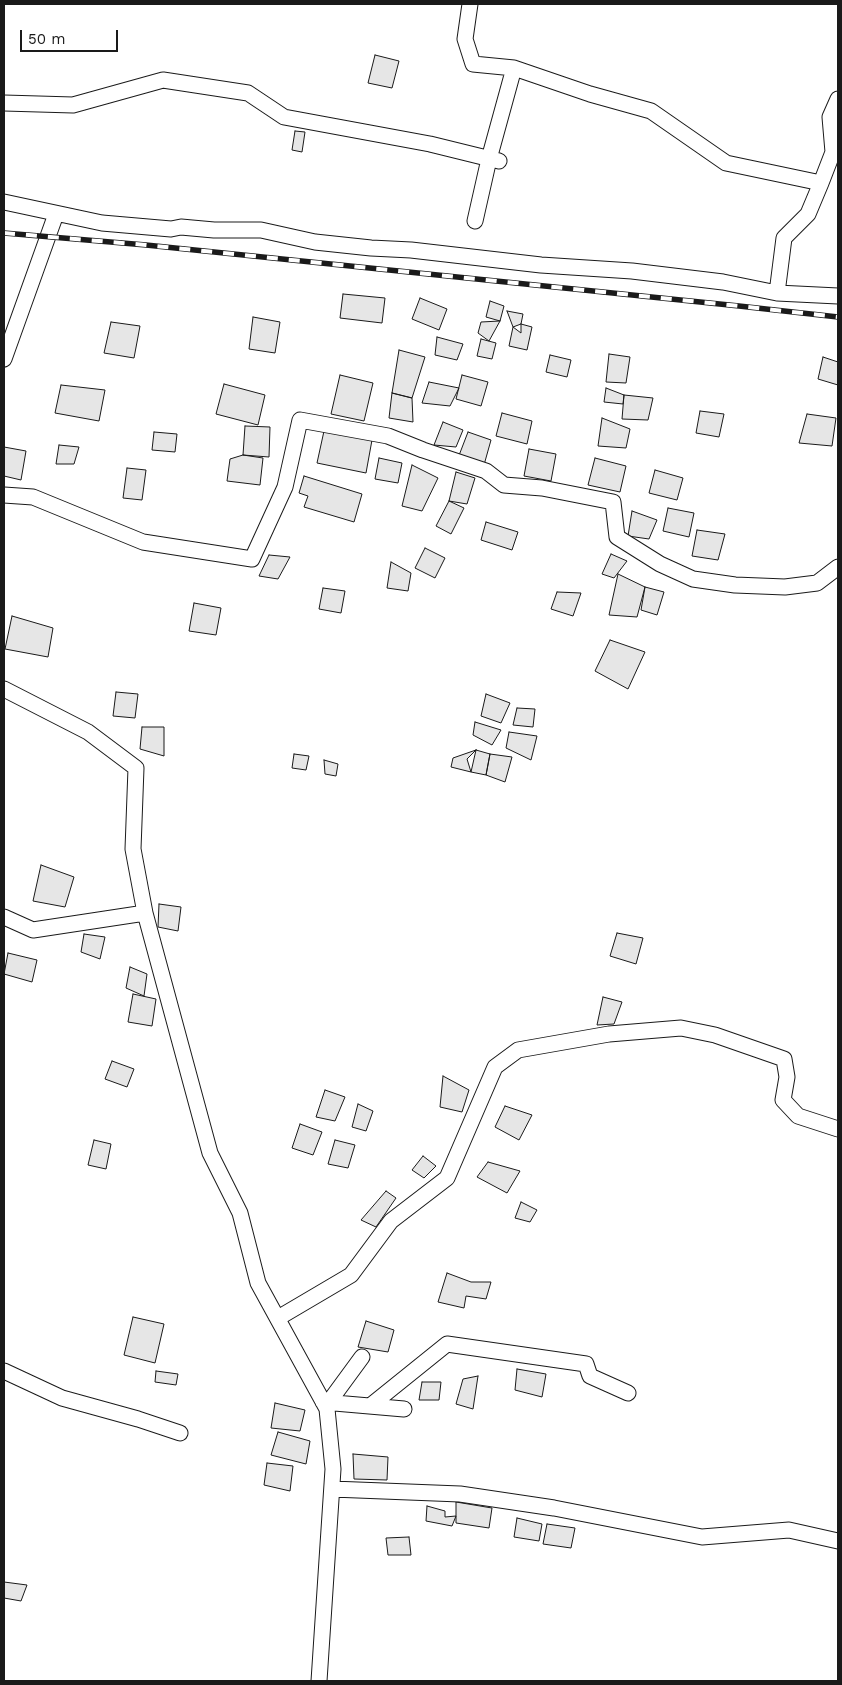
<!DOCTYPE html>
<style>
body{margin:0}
#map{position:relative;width:842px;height:1685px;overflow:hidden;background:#fff;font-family:"Work Sans",sans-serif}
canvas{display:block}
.frame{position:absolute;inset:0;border:5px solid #1a1a1a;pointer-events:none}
.scale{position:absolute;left:20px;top:30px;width:98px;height:22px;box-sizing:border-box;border:2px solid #1a1a1a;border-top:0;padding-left:6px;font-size:15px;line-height:18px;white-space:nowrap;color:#1a1a1a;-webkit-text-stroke:4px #fff;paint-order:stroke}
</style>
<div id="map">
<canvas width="842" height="1685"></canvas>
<div class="frame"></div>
<div class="scale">50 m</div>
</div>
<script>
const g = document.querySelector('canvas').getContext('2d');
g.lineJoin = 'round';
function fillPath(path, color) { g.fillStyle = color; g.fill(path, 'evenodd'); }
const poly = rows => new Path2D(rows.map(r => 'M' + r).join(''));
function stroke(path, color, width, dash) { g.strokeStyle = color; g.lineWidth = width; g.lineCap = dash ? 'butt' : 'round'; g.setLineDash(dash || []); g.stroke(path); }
const building = poly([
 [375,55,399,61,392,88,368,83,375,55],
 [295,131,305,132,302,152,292,150,295,131],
 [343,294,385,298,382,323,340,318,343,294],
 [420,298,447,309,439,330,412,319,420,298],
 [490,301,504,306,500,321,486,317,490,301],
 [507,311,523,314,521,324,513,327,507,311],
 [253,317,280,322,275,353,249,349,253,317],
 [500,321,489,341,478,333,481,322,500,321],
 [111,322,140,326,134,358,104,353,111,322],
 [521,324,532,327,527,350,509,346,513,327,521,333,521,324],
 [437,337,463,344,457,360,435,355,437,337],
 [481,339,496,343,492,359,477,356,481,339],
 [399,350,425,357,412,398,392,393,399,350],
 [609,354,630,357,626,383,606,382,609,354],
 [550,355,571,360,567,377,546,372,550,355],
 [823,357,838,362,838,385,818,379,823,357],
 [340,375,373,383,364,421,331,414,340,375],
 [462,375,488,382,481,406,456,399,462,375],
 [429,382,459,388,450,406,422,403,429,382],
 [224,384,265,395,258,425,216,414,224,384],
 [61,385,105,390,99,421,55,413,61,385],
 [606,388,624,395,623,404,604,402,606,388],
 [392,393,412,398,413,422,389,418,392,393],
 [624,395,653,398,648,420,622,419,624,395],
 [700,411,724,414,719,437,696,433,700,411],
 [502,413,532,421,527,444,496,436,502,413],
 [807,414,836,418,832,446,799,443,807,414],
 [602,418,630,429,626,448,598,446,602,418],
 [443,422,463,430,456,447,434,445,443,422],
 [245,426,270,427,269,457,243,455,245,426],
 [324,431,372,440,366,473,317,463,324,431],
 [154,432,177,434,175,452,152,450,154,432],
 [468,432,491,440,484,465,458,458,468,432],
 [59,445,79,447,74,464,56,464,59,445],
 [4,447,26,451,21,480,4,476,4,447],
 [529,449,556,454,551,481,524,476,529,449],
 [243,455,263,458,260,485,227,481,230,459,243,455],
 [379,458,402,463,398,483,375,479,379,458],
 [595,458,626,466,620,492,588,485,595,458],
 [412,465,438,478,422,511,402,506,412,465],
 [127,468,146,470,142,500,123,498,127,468],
 [655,470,683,478,677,500,649,493,655,470],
 [456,472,475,478,467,504,449,501,456,472],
 [304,476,362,494,354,522,304,507,308,496,299,493,304,476],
 [449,501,464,508,451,534,436,526,449,501],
 [668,508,694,513,689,537,663,531,668,508],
 [632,511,657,520,649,539,628,536,632,511],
 [486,522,518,532,512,550,481,540,486,522],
 [697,530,725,534,718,560,692,556,697,530],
 [425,548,445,558,435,578,415,568,425,548],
 [611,554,627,561,614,578,602,574,611,554],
 [269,555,290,557,278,579,259,576,269,555],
 [391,562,411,573,408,591,387,588,391,562],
 [618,574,645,587,637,617,609,615,618,574],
 [645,587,664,592,657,615,641,610,645,587],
 [323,588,345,591,341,613,319,609,323,588],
 [557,592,581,593,573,616,551,609,557,592],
 [194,603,221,608,216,635,189,631,194,603],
 [12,616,53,628,48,657,5,649,12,616],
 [610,640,645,652,628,689,595,671,610,640],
 [116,692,138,694,135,718,113,716,116,692],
 [486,694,510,703,501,723,481,716,486,694],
 [517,708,535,709,533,727,513,725,517,708],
 [475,722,501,730,492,745,473,735,475,722],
 [142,727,164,727,164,756,140,749,142,727],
 [509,732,537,736,531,760,506,748,509,732],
 [476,750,490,754,486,775,471,772,476,750],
 [476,750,467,759,471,772,451,767,453,758,476,750],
 [294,754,309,756,306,770,292,768,294,754],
 [490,754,512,757,505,782,486,775,490,754],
 [324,760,338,764,336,776,325,774,324,760],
 [41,865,74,877,65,907,33,901,41,865],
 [159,904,181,907,178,931,158,927,159,904],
 [617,933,643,938,636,964,610,956,617,933],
 [84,934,105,937,100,959,81,952,84,934],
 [8,953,37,960,32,982,4,974,8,953],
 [130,967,147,974,144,996,126,988,130,967],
 [133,994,156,999,152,1026,128,1022,133,994],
 [603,997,622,1002,614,1024,597,1025,603,997],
 [112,1061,134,1069,127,1087,105,1079,112,1061],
 [443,1076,469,1090,462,1112,440,1107,443,1076],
 [325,1090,345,1097,335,1121,316,1117,325,1090],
 [358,1104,373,1111,366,1131,352,1127,358,1104],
 [505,1106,532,1115,519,1140,495,1127,505,1106],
 [300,1124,322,1132,313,1155,292,1148,300,1124],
 [94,1140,111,1144,106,1169,88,1165,94,1140],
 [335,1140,355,1145,348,1168,328,1164,335,1140],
 [423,1156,436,1166,424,1178,412,1170,423,1156],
 [488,1162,520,1171,507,1193,477,1177,488,1162],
 [386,1191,396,1198,376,1227,361,1220,386,1191],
 [521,1202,537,1210,530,1222,515,1218,521,1202],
 [447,1273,471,1282,491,1282,486,1299,466,1296,464,1308,438,1302,447,1273],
 [133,1317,164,1324,155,1363,124,1355,133,1317],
 [366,1321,394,1330,388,1352,358,1347,366,1321],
 [517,1369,546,1374,542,1397,515,1390,517,1369],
 [156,1371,178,1374,176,1385,155,1382,156,1371],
 [478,1376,473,1409,456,1404,463,1379,478,1376],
 [422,1382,441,1382,439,1400,419,1400,422,1382],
 [275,1403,305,1410,300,1431,271,1428,275,1403],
 [278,1432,310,1441,306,1464,271,1455,278,1432],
 [353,1454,388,1457,387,1480,354,1479,353,1454],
 [267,1463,293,1466,290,1491,264,1485,267,1463],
 [456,1502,492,1508,489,1528,456,1523,456,1502],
 [427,1506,445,1511,445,1517,456,1516,452,1526,426,1521,427,1506],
 [517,1518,542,1524,539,1541,514,1537,517,1518],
 [547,1524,575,1528,571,1548,543,1544,547,1524],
 [409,1537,411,1555,388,1555,386,1538,409,1537],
 [4,1582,27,1585,21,1601,4,1598,4,1582]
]);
fillPath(building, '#e6e6e6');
stroke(building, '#1a1a1a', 1);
const minor = poly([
 [470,4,465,39,473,64,514,68,590,94,651,111,726,163,821,183,808,214,784,238,777,293],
 [4,103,73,105,163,80,248,93,284,117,430,144,499,161],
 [821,183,833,152,830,117,838,99],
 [4,202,102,223,171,229,181,227,214,230,261,230,315,242,371,248,411,250,541,265,632,271,723,282,777,293,838,296],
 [475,221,489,159,514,68],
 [4,359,56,214],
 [4,495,33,497,143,542,252,559,285,487,300,420,388,436,423,450,486,471,504,485,542,488,613,502,617,537,660,564,693,579,735,585,785,587,817,583,838,567],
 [4,689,88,732,136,768,133,849,145,913,210,1153,240,1213,258,1283,327,1409,333,1469,319,1681],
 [4,917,33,930,145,913],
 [278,1318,351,1275,391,1221,447,1178,495,1067,518,1050,609,1034,681,1028,715,1035,784,1059,787,1077,783,1100,798,1116,838,1129],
 [4,1371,62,1398,138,1419,180,1433],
 [323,1402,404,1409],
 [329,1402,362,1357],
 [370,1406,447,1344,586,1364,590,1376,628,1393],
 [332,1489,460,1494,554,1508,702,1537,789,1530,838,1541]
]);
stroke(minor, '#1a1a1a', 17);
stroke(minor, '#fff', 15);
const rail = poly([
 [4,233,146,245,739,306,838,317]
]);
stroke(rail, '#1a1a1a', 5.5);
stroke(rail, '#fff', 4, [11]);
</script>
